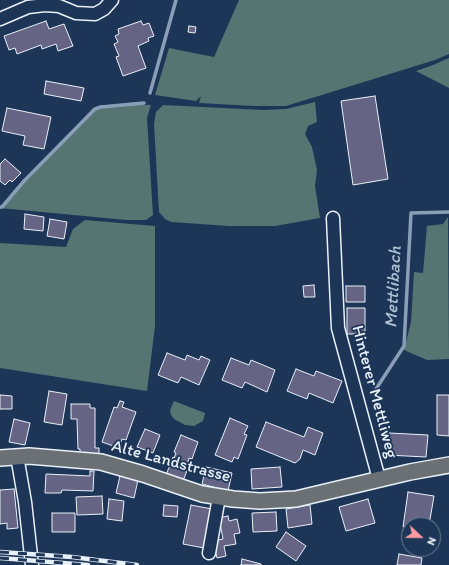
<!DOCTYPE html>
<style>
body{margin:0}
#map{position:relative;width:449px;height:565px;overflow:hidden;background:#1d3557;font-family:Itim,sans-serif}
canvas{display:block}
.north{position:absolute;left:401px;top:517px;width:40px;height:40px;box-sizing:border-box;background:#1d3557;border:1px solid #6e8097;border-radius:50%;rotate:112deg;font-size:11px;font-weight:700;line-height:16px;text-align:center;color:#e8f1f8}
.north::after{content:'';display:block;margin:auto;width:14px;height:18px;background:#ff9aa2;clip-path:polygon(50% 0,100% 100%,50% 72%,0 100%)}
</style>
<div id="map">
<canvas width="449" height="565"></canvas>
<div class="north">N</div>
</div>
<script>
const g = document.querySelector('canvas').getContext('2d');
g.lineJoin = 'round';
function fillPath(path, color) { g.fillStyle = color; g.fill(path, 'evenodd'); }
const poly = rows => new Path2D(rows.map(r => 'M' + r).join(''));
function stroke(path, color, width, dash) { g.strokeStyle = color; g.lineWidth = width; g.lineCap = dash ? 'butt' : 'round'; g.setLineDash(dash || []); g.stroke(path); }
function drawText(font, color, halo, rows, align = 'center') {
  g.font = font + ' Itim,sans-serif'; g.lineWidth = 3.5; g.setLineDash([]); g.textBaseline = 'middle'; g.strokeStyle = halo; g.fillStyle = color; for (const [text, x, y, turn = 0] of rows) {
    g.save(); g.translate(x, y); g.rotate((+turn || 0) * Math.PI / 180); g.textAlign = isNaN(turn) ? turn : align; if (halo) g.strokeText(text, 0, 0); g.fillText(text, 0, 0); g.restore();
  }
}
fillPath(poly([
 [239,0,449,0,449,54,435,60,286,106,253,106,199,103,201,96,196,101,155,95,169,48,214,57],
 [449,58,449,88,416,71,433,65],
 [315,102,317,122,308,126,305,134,312,147,317,170,315,186,320,218,275,226,229,226,171,222,165,219,159,212,154,124,156,112,163,105,264,110,286,109],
 [101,105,151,105,147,118,153,215,146,220,126,220,0,208,93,108],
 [448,217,449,359,427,360,404,350,411,322,414,272,423,273,427,226,443,224],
 [85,220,155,226,155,326,147,391,0,368,0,243,66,247,73,229],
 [174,401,205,413,203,421,194,426,185,425,174,419,171,415,170,410]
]), '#557472');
stroke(poly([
 [150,93,176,0],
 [0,207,2,207,24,181,95,109,101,107,144,103],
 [374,392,404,346,411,213,449,212]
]), '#899fb8', 3.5);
const building = poly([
 [46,21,49,29,64,24,73,46,58,51,56,44,42,49,41,45,17,54,15,48,9,50,4,36,46,21],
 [141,21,143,25,149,23,154,36,148,38,149,41,138,46,146,68,123,76,116,57,119,56,114,44,118,42,115,36,119,34,118,29,141,21],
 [189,26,196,27,195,33,188,32,189,26],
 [46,81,84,88,81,101,44,94,46,81],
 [375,96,388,179,353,185,341,101,375,96],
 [7,108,51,117,44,149,23,145,25,136,2,131,7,108],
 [5,159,21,173,12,182,10,180,5,185,0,181,0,164,5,159],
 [25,214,44,217,43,231,24,229,25,214],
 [50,219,67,222,64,239,47,236,50,219],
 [314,285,315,297,304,297,303,286,314,285],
 [346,286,365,286,365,302,346,302,346,286],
 [347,308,365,308,365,334,347,334,347,308],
 [167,353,185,360,187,355,199,360,201,356,210,360,199,385,181,377,178,383,158,375,167,353],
 [231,358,249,365,251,360,275,370,267,392,245,382,242,388,222,380,231,358],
 [296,369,314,376,316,371,342,381,333,403,309,393,307,399,287,391,296,369],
 [49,391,67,394,62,425,44,422,49,391],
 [0,395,12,396,12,409,0,409,0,395],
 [437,395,449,395,449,436,437,435,437,395],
 [120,401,124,402,122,407,136,412,126,440,122,439,119,448,102,442,114,407,117,408,120,401],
 [71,404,90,404,90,408,95,408,95,448,99,448,99,454,80,454,80,449,78,449,77,419,71,419,71,404],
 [230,418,248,426,244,434,247,435,238,459,234,457,232,462,215,455,230,418],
 [14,419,30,423,25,445,9,442,14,419],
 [266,422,304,437,308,427,323,433,315,455,303,450,300,459,295,463,256,447,266,422],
 [145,429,160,435,153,453,137,447,145,429],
 [389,433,428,435,426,457,387,455,389,433],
 [181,435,198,442,192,459,189,458,188,462,190,463,183,481,166,475,173,457,174,458,176,453,174,452,181,435],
 [206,467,232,473,228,491,202,484,206,467],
 [280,467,282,487,252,489,251,469,280,467],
 [90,471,94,471,93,491,62,490,61,493,45,493,46,474,90,476,90,471],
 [120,476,138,480,134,498,116,493,120,476],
 [14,489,18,528,7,529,7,523,0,524,0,490,14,489],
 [408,492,434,496,429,525,403,527,408,492],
 [102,496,103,514,77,515,76,497,102,496],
 [109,499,124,501,122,521,107,519,109,499],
 [368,499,375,523,346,531,339,507,368,499],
 [164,505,178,506,177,517,163,516,164,505],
 [191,505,212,509,204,548,183,544,191,505],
 [310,505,312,524,288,528,286,509,310,505],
 [276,512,277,531,253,532,252,513,276,512],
 [52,513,75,513,75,532,52,532,52,513],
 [228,516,229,521,237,519,240,533,234,534,236,544,224,546,226,556,217,558,213,541,223,539,219,518,228,516],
 [286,532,306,546,296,561,276,547,286,532],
 [399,554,422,558,421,565,397,565,399,554],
 [242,559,261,564,261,565,241,565,242,559]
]);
fillPath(building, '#666484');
stroke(building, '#e8f1f8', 1);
const minor = poly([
 [0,19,28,7,45,5,59,6,76,13,95,14,104,9,112,0],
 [333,218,338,328,379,479],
 [17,456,25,502,32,565],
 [209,553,219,497]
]);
const major = poly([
 [0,458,29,456,101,462,143,474,202,494,233,499,260,501,296,499,410,472,449,465]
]);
stroke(minor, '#e8f1f8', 15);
stroke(major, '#e8f1f8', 18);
stroke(minor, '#1d3557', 12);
stroke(major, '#6b7074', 15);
const rail = poly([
 [0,552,72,557,137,565],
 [0,558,88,565]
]);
stroke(rail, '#e8f1f8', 4.5);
stroke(rail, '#1d3557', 3, [9]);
drawText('17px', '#e8f1f8', '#1d3557', [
 ["Hinterer Mettliweg",374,392,75],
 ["Alte Landstrasse",171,462,15]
]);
drawText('italic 18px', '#b0c1d3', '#1d3557', [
 ["Mettlibach",394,287,-87]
]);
</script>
